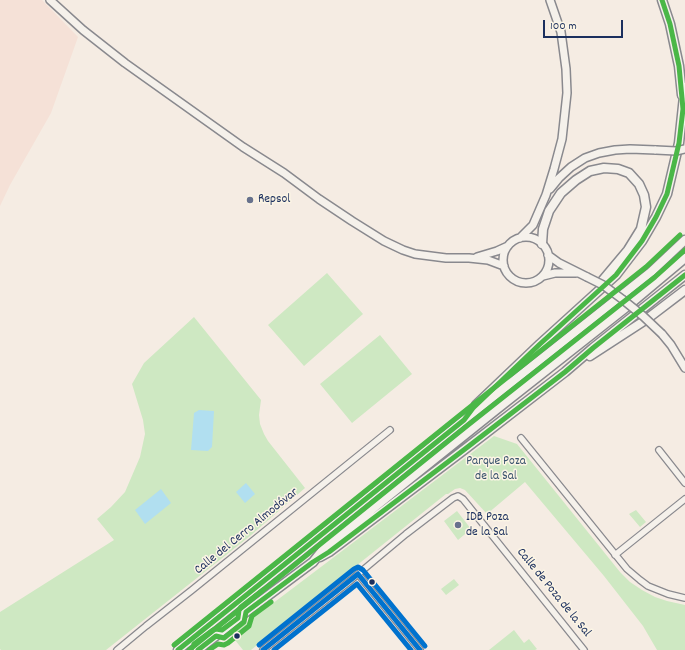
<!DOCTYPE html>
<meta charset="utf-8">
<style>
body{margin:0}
#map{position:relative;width:685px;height:650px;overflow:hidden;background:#f5ece3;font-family:Dekko,sans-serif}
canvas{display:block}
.scale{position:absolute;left:543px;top:20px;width:80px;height:18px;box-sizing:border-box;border:2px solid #1b2f5e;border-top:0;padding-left:5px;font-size:12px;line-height:14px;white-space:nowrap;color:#1b2f5e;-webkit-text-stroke:3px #fcf5e5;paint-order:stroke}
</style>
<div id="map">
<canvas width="685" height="650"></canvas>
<div class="scale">100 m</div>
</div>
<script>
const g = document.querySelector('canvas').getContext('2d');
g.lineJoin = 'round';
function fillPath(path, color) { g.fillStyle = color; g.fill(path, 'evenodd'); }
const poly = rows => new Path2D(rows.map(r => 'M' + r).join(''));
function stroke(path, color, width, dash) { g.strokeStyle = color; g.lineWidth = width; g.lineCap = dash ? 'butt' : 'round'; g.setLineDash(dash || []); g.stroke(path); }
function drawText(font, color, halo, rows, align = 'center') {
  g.font = font + ' Dekko,sans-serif'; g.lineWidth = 3; g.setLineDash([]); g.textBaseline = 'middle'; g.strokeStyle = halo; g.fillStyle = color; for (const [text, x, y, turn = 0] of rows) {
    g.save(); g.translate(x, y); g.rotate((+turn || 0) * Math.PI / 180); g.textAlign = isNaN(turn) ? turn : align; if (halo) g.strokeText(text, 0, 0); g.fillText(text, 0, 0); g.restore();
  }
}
fillPath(poly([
 [0,0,42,0,78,37,51,113,10,185,0,206]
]), '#f5e1d7');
fillPath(poly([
 [327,273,363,314,304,366,268,325],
 [194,317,261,400,259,415,260,424,264,434,268,441,305,488,250,536,106,650,1,650,0,649,0,612,114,540,97,519,111,507,125,492,140,457,145,434,143,420,132,384,144,363],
 [380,335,412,374,352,423,320,384],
 [494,436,517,444,620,572,630,582,642,590,655,597,667,601,685,605,685,650,657,650,643,626,604,576,525,482,487,514,465,490,460,488,455,489,448,494,446,494,251,650,243,650,231,635],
 [636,510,646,522,640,527,629,514],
 [457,511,471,529,458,540,444,521],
 [454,579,459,585,446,595,441,589],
 [514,630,524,643,529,639,537,649,535,650,489,650]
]), '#cee8c2');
fillPath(poly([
 [199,410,214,411,212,447,208,451,191,450,194,413],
 [246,483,255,494,245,503,236,492],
 [161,489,171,503,145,524,135,510]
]), '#b1dff0');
const minor = poly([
 [521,438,627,569,640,580,648,586,668,594,685,598],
 [659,450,685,483],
 [615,555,685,499],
 [358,574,420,650],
 [117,650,146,626,192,590,390,430],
 [263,650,351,580,406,534,453,498,458,496,463,499,584,650]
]);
const major = poly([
 [50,0,83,30,125,63,243,147,284,173,319,199,352,221,384,241,403,250,415,254,446,258,469,258,488,260,504,266],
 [550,189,559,178,571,167,585,158,599,153,615,150,630,149,656,150],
 '503 260a23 23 0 1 1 46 0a23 23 0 1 1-46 0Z',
 [520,238,533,225,546,195,554,169,562,139,567,93,566,69,561,32,550,0],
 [548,255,559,263,587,277],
 [477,257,497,251,508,246],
 [543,276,555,273,576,273],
 [662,334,671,345,685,368]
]);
const highway = poly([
 [662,0,670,24,679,66,682,95],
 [542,244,543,229,549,211,561,193,576,180,590,171,604,168,618,169,629,173,639,184,644,195,646,207,641,229,628,250,602,281],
 [590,356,647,319,685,290],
 [476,405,540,344,616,275,642,241,656,217,667,194,679,143,685,87],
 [320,557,329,552,465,449,565,372,593,348,685,275],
 [178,650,464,420,651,272,685,240],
 [198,650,246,612,313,562,325,547,496,410,629,305,685,258]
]);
stroke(minor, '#89898e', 8);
stroke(major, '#89898e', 10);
stroke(highway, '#89898e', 11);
stroke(minor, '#f5f1eb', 5.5);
stroke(major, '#f5f1eb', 7);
stroke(highway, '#f5f1eb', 8);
const majorBridge = poly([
 [656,150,676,151,685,149],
 [587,277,603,285,622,299,643,316,662,334]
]);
stroke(majorBridge, '#89898e', 10, []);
stroke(majorBridge, '#f5f1eb', 7);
stroke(poly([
 [178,650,464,420,473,408,540,344,616,275,642,241,656,217,667,194,679,143,683,109,679,66,670,24,662,0],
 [198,650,216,636,224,638,244,622,246,612,313,562,329,552,465,449,565,372,593,348,685,275]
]), '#4ab747', 5);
stroke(poly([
 [189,650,468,425,655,277,685,250],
 [209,650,218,644,224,645,228,643,249,626,252,616,271,602]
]), '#4ab747', 5);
stroke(poly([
 [194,644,213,630,216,629,222,630,238,618,239,610,241,607,263,590],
 [174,645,460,415,646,267,680,235]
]), '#4ab747', 5);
stroke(poly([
 [358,574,420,650],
 [263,650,358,574]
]), '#0072ce', 5);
stroke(poly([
 [274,650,357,584,411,650]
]), '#0072ce', 5);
stroke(poly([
 [259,645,354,569,358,567,363,570,425,646]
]), '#0072ce', 5);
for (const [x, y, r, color] of [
 [250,200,4,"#67718d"],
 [458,525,4,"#67718d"],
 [372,582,3.5,"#1b2f5e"],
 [237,636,3.5,"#1b2f5e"]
]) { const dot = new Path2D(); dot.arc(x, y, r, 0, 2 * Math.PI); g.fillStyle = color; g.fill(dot); stroke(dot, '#fcf5e5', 1.5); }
drawText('13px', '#1b2f5e', '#fcf5e5', [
 ["Repsol",258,200],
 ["IDB Poza",466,518],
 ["de la Sal",466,533]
], 'left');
drawText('13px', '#39536d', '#fcf5e5', [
 ["Parque Poza",496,462],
 ["de la Sal",496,477]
]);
drawText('13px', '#1b2f5e', '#fcf5e5', [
 ["Calle del Cerro Almodóvar",247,532,-39],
 ["Calle de Poza de la Sal",553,593,51]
]);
</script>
